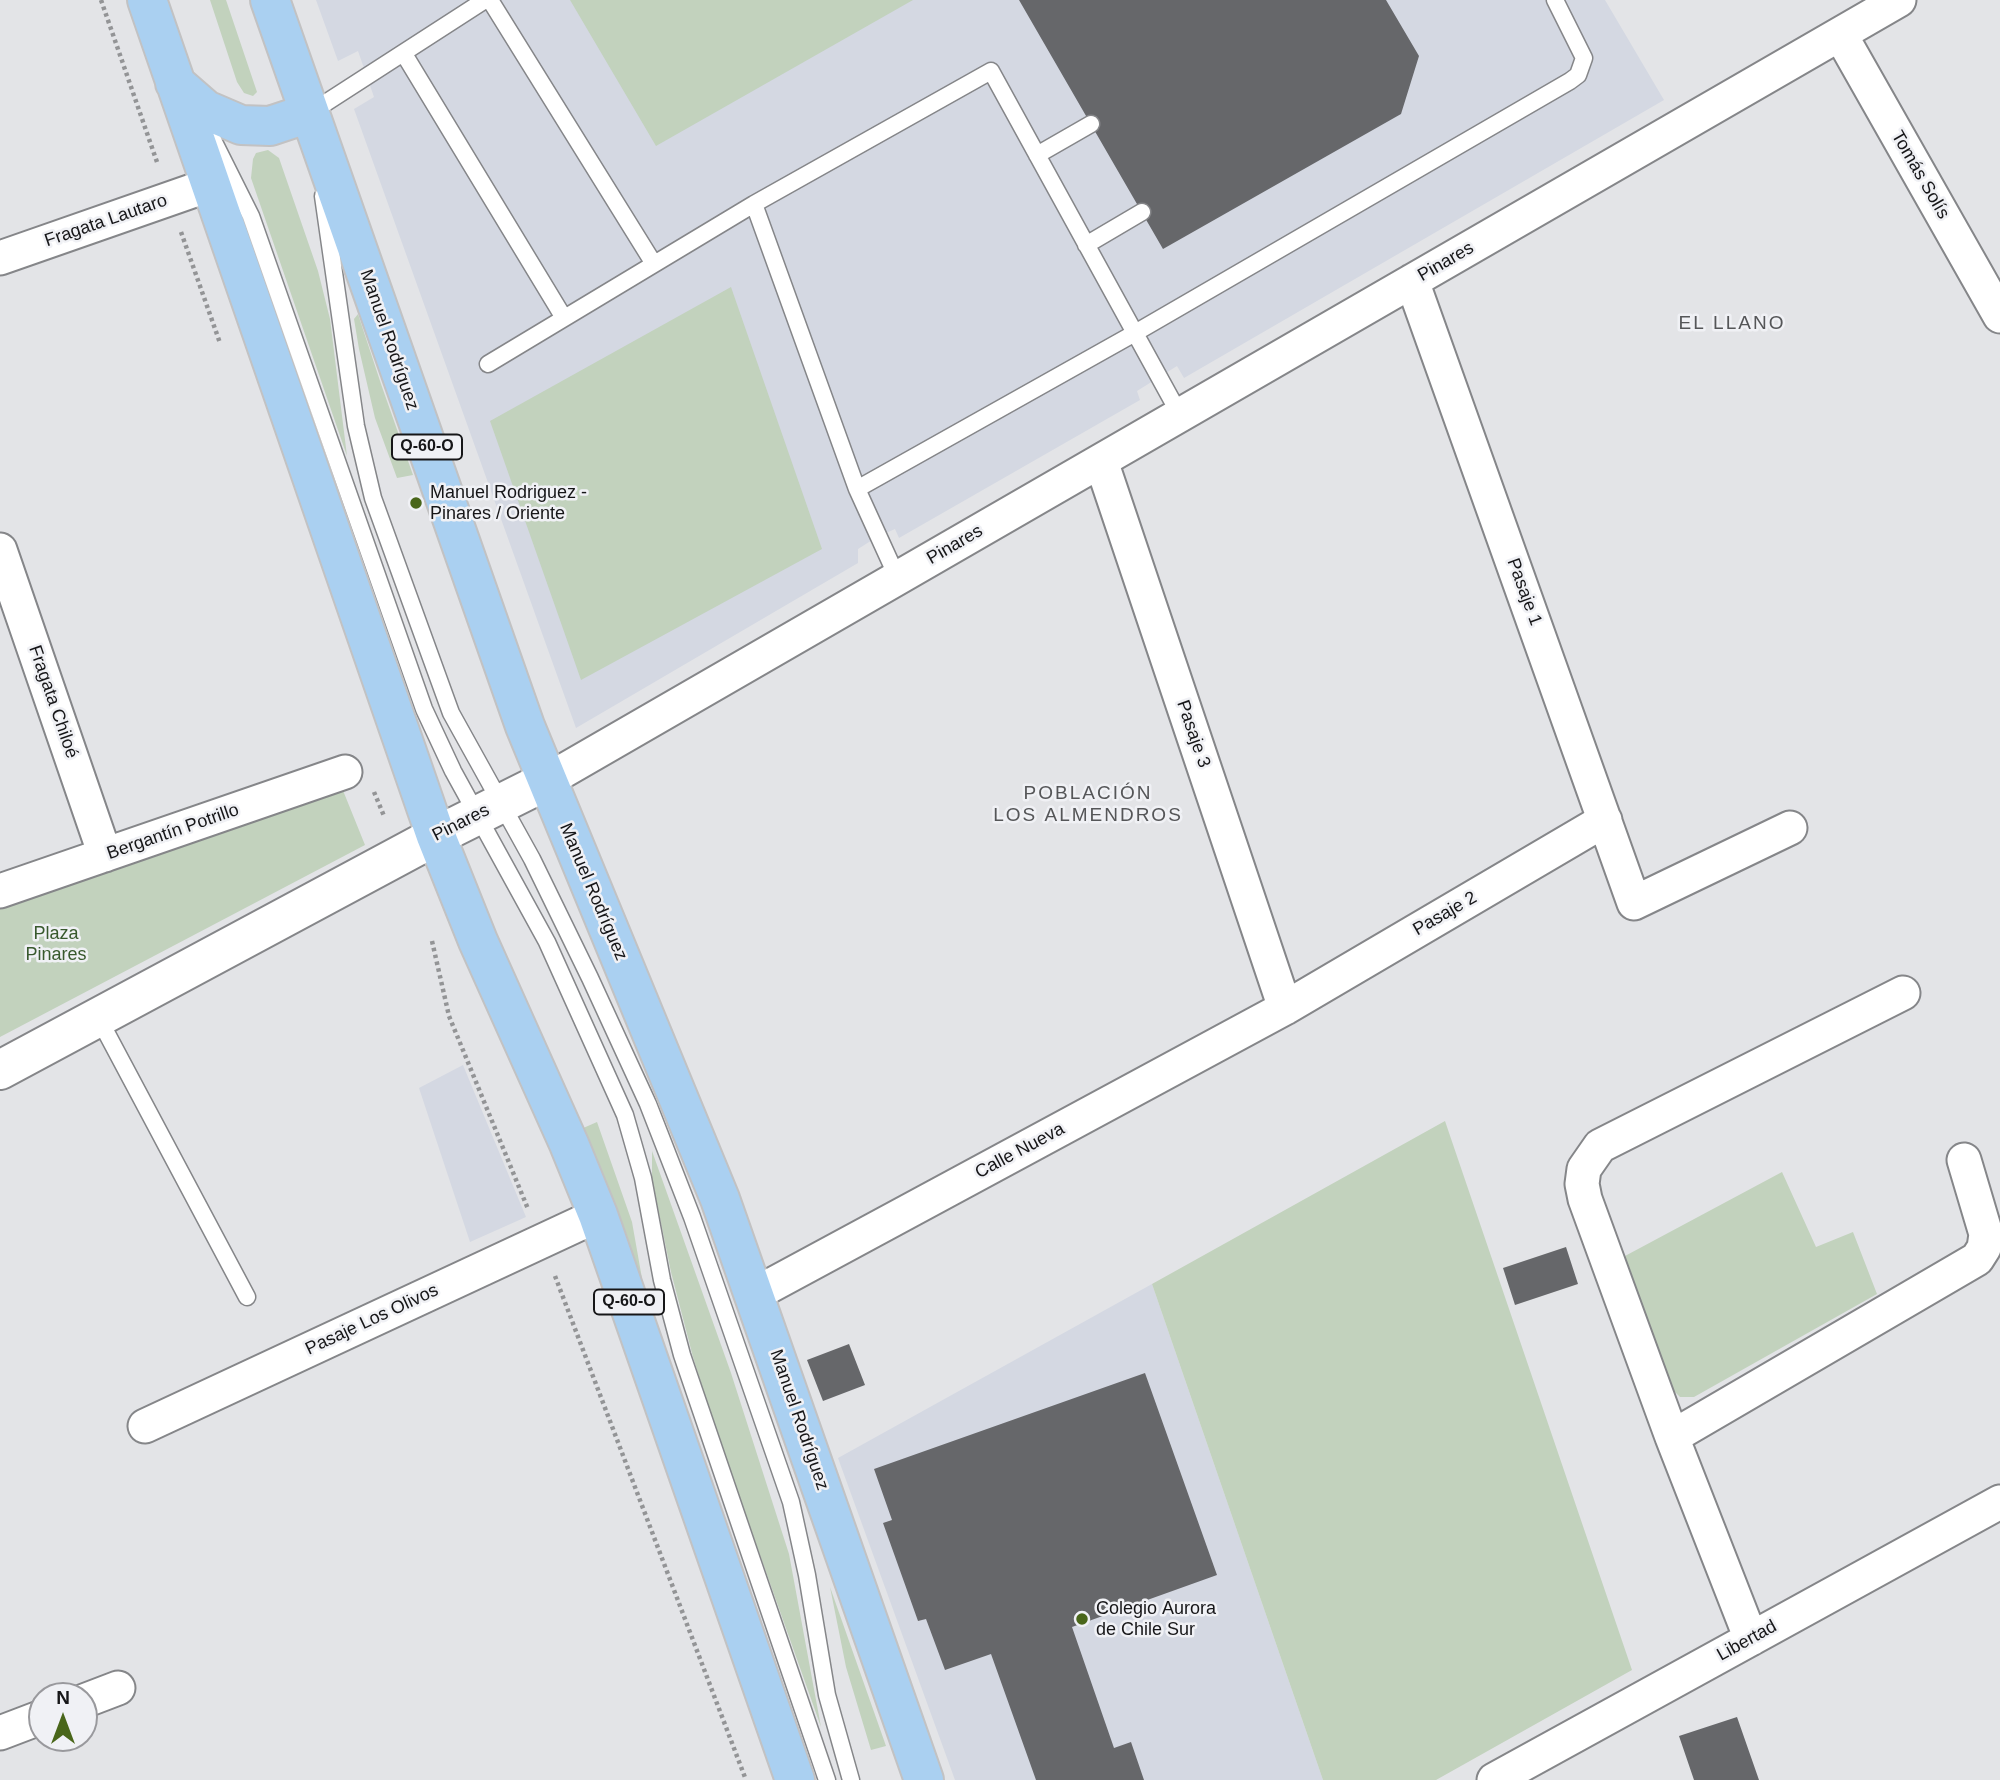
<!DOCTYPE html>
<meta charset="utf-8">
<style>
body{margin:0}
#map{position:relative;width:2000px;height:1780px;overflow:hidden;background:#e3e4e7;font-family:Arial,sans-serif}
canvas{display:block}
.north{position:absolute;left:28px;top:1682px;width:70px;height:70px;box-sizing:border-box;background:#f0f1f5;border:2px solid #99999d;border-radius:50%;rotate:0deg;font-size:19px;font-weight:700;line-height:28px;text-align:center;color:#161618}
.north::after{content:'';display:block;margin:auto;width:24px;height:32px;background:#49661a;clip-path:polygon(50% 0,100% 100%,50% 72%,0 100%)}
</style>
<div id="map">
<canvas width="2000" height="1780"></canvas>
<div class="north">N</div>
</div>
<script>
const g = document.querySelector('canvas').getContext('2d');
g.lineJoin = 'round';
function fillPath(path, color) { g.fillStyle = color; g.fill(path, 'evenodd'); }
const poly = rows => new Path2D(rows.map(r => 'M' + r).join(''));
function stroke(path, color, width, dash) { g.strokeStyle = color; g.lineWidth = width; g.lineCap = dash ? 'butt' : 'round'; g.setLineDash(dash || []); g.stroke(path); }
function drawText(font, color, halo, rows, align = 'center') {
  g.font = font + ' Arial,sans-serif'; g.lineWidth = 5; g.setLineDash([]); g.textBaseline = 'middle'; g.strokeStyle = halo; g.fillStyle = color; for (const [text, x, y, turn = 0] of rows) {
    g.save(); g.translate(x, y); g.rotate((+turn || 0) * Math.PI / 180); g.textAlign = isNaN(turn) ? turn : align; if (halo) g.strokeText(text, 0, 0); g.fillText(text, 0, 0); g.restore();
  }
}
fillPath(poly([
 [316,0,1605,0,1664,100,1184,378,1177,366,1137,391,1140,400,899,538,895,529,877,537,858,549,858,563,576,728,354,109,374,97,358,51,338,61],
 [463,1065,526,1217,470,1242,419,1088],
 [1152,1284,1323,1780,955,1780,838,1458]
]), '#d4d8e2');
fillPath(poly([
 [210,0,226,0,257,92,253,96,244,93,237,82],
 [570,0,913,0,656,146],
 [268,150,279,158,318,271,330,319,347,456,251,178,253,159,256,153],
 [731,287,822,549,581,680,490,421],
 [358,314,381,384,413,475,397,478,375,418,359,349,354,319],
 [342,788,365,845,0,1037,0,904],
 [1445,1121,1632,1670,1436,1780,1323,1780,1152,1284],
 [597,1122,632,1222,643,1284,581,1129],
 [652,1151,731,1373,789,1554,821,1727,715,1428,693,1357,671,1272,652,1179],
 [1782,1172,1816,1247,1853,1232,1877,1294,1694,1397,1680,1397,1672,1389,1625,1256],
 [830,1587,886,1746,871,1750,846,1667]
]), '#c2d2bd');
fillPath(poly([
 [1019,0,1386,0,1419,56,1401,114,1163,249],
 [1566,1247,1578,1284,1515,1305,1503,1268],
 [849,1344,865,1385,823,1401,807,1360],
 [1145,1373,1217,1575,1072,1627,1114,1748,1131,1742,1144,1780,1036,1780,991,1654,945,1670,926,1619,918,1621,883,1523,892,1520,874,1469],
 [1737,1717,1759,1780,1694,1780,1679,1736]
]), '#66676a');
const service = poly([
 [490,0,654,264],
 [404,54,564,318],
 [310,113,485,0],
 [210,134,251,216,424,709,453,771,547,942,625,1115,643,1178,662,1280,682,1355,827,1780],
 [1037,155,1091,124],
 [323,196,356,426,373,498,451,713,532,859,590,978,648,1104,692,1217,791,1502,807,1575,827,1695,851,1780],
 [754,204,857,489,898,579],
 [1086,245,1142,212],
 [488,364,754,204,991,71,1180,415],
 [857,489,1135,333,1570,81,1578,75,1584,58,1555,0],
 [98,1017,247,1297]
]);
const minor = poly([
 [1840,34,2000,316],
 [0,258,212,184],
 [1412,281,1634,903,1790,828],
 [1101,461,1285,1008],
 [0,550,105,855],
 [546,781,1899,0],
 [0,891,345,772],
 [755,1294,1285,1008,1605,820],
 [145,1426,598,1215],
 [1672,1437,1977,1259,1984,1248,1986,1234,1964,1160],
 [1751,1639,1672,1437,1585,1199,1582,1184,1584,1169,1600,1146,1903,993],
 [84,1701,118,1688],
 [0,1733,42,1717],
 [1494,1780,2000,1502]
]);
const tertiary = poly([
 [0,1070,436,836,546,781]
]);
const primary = poly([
 [147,0,436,836,478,941,569,1144,598,1215,795,1780],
 [270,0,525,726,720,1199,924,1780],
 [175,83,206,110,241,125,270,126,309,113]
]);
stroke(service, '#858689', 19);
stroke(minor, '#858689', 37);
stroke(tertiary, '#858689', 42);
stroke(primary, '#c2c2c3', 42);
stroke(poly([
 [101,0,158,165],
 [181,232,220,343],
 [374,792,384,816],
 [432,941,449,1016,528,1209],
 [555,1276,746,1780]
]), '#939496', 4.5, [3.5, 3.5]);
stroke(service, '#fff', 16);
stroke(minor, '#fff', 33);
stroke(tertiary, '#fff', 38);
stroke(primary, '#aad0f1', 38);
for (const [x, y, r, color] of [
 [416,503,7,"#49661a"],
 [1082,1619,7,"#49661a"]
]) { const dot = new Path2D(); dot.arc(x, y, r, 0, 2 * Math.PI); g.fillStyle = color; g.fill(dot); stroke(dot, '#f0f1f5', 2.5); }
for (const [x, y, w] of [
 [427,447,70],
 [629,1302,70]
]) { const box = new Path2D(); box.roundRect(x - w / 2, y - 12.5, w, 25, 5); g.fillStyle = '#f0f1f5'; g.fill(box); stroke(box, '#161618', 2); }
drawText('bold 16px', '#161618', null, [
 ["Q-60-O",427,447],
 ["Q-60-O",629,1302]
]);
drawText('18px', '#161618', '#f0f1f5', [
 ["Tomás Solís",1920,175,60],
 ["Fragata Lautaro",106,221,-19],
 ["Pinares",1446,262,-30],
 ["Manuel Rodríguez",389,340,71],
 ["Pinares",955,545,-30],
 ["Pasaje 1",1524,592,70],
 ["Fragata Chiloé",53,702,71],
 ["Pasaje 3",1193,734,71],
 ["Pinares",461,823,-27],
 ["Bergantín Potrillo",173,832,-19],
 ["Manuel Rodríguez",593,892,67],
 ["Pasaje 2",1445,914,-30],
 ["Calle Nueva",1020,1151,-28],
 ["Pasaje Los Olivos",372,1320,-25],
 ["Manuel Rodríguez",799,1420,71],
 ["Libertad",1747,1641,-29]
]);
drawText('18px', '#161618', '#f0f1f5', [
 ["Manuel Rodriguez -",430,493],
 ["Pinares / Oriente",430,514],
 ["Colegio Aurora",1096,1609],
 ["de Chile Sur",1096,1630]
], 'left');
drawText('18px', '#38592d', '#f0f1f5', [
 ["Plaza",56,934],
 ["Pinares",56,955]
]);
g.letterSpacing = '2px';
drawText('19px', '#555658', '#f0f1f5', [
 ["EL LLANO",1732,324],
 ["POBLACIÓN",1088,794],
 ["LOS ALMENDROS",1088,816]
]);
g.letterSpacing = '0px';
</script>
